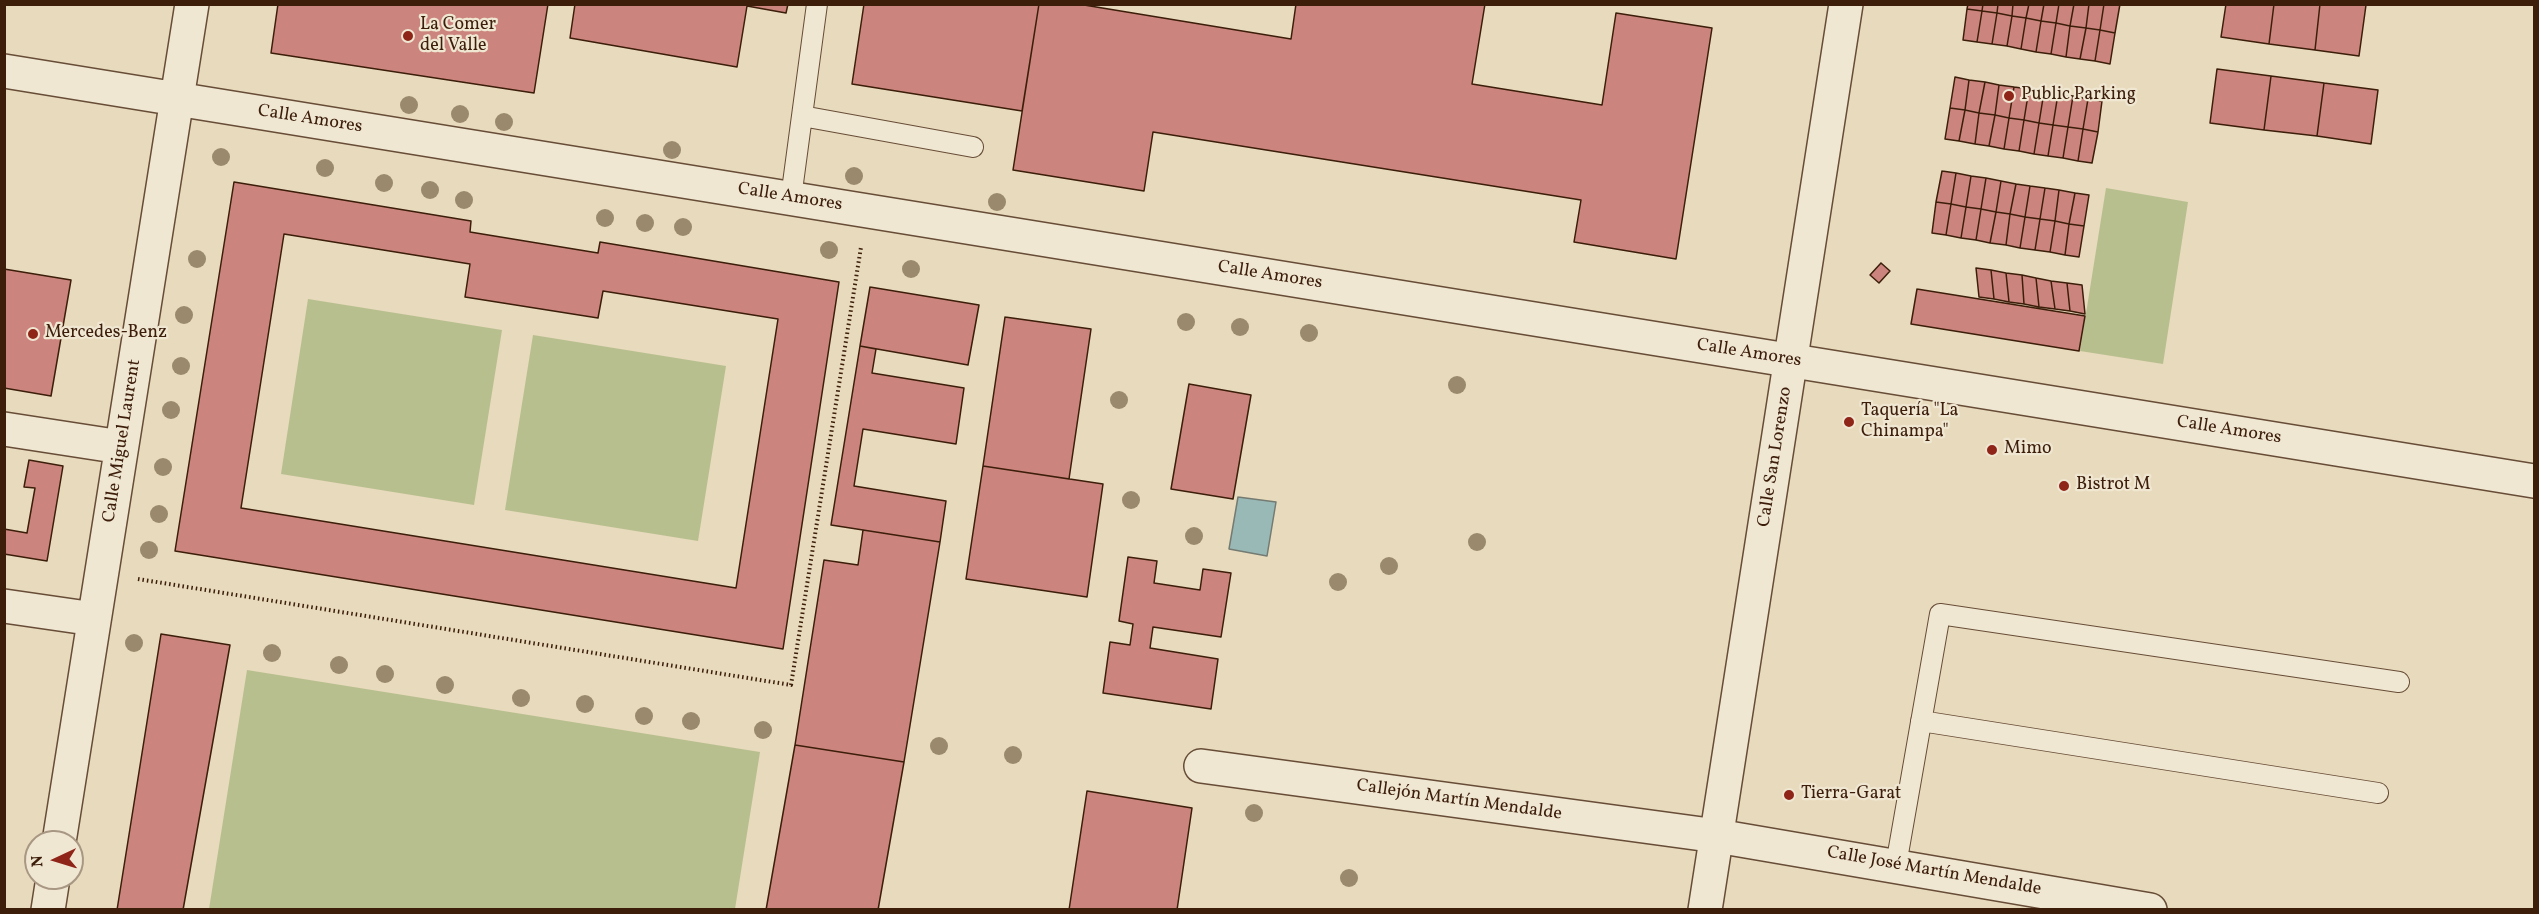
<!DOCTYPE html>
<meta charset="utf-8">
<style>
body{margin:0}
#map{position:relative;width:2539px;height:914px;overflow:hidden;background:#e8dabc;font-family:Vollkorn,serif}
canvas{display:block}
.frame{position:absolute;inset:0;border:6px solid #3c1e0b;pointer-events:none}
.north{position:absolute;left:24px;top:830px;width:60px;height:60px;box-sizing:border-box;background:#f0e7d3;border:2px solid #a89783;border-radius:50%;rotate:266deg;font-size:16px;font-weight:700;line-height:24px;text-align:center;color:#3c1e0b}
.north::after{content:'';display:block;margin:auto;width:21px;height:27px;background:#8f2418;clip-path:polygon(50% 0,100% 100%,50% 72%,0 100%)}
</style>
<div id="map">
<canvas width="2539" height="914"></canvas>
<div class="frame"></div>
<div class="north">N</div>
</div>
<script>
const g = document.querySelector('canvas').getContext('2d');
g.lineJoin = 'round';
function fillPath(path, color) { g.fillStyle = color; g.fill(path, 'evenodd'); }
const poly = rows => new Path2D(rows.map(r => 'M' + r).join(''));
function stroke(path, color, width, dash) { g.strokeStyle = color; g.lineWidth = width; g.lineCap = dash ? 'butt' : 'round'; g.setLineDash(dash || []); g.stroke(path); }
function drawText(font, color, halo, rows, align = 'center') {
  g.font = font + ' Vollkorn,serif'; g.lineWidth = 4.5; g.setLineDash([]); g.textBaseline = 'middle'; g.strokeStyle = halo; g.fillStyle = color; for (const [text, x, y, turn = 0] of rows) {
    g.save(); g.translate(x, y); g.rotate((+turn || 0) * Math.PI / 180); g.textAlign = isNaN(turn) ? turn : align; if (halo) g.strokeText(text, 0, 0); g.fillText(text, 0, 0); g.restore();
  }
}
fillPath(poly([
 [2106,188,2188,202,2163,364,2080,351],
 [308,299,502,330,474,505,281,474],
 [533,335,726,366,698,541,505,510],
 [247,670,760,752,735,909,209,909]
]), '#b8bf8f');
const water = poly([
 [1238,497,1276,502,1267,556,1229,549,1238,497]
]);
fillPath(water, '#99b9b7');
stroke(water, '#747b72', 1.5);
const building = poly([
 [278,4,548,4,534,93,271,53,278,4],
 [575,4,788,4,786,13,747,6,737,67,570,38,575,4],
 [864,4,1039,4,1022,111,852,84,864,4],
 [1039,4,1078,4,1291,39,1296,4,1485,4,1472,84,1602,105,1616,13,1712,28,1676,259,1574,242,1581,200,1153,132,1144,191,1013,170,1039,4],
 [1968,4,1983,4,1982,11,1967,9,1968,4],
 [1983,4,1998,4,1997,13,1982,11,1983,4],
 [1998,4,2013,4,2012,16,1997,13,1998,4],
 [2013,4,2029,4,2026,18,2012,16,2013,4],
 [2029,4,2044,4,2041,21,2026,18,2029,4],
 [2044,4,2059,4,2056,23,2041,21,2044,4],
 [2059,4,2074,4,2070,26,2056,23,2059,4],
 [2074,4,2089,4,2086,28,2070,26,2074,4],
 [2089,4,2104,4,2100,30,2086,28,2089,4],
 [2104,4,2120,4,2115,33,2100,30,2104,4],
 [2226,4,2274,4,2269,44,2221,37,2226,4],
 [2274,4,2320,4,2315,50,2269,44,2274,4],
 [2320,4,2366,5,2359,56,2315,50,2320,4],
 [1967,9,1982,11,1977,42,1963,40,1967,9],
 [1982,11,1997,13,1992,44,1977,42,1982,11],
 [1997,13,2012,16,2007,46,1992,44,1997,13],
 [2012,16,2026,18,2021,49,2007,46,2012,16],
 [2026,18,2041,21,2036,52,2021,49,2026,18],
 [2041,21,2056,23,2051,54,2036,52,2041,21],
 [2056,23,2070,26,2066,57,2051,54,2056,23],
 [2070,26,2086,28,2080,59,2066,57,2070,26],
 [2086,28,2100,30,2095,61,2080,59,2086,28],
 [2100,30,2115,33,2110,64,2095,61,2100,30],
 [2217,69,2271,76,2264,130,2210,123,2217,69],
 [2271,76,2324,83,2317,136,2264,130,2271,76],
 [1955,77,1969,80,1965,110,1950,108,1955,77],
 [1969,80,1985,82,1979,113,1965,110,1969,80],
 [1985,82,1999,85,1995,115,1979,113,1985,82],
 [2324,83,2378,90,2371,144,2317,136,2324,83],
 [1999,85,2014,87,2009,118,1995,115,1999,85],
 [2014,87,2029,89,2024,120,2009,118,2014,87],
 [2029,89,2044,92,2039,123,2024,120,2029,89],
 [2044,92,2058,94,2053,125,2039,123,2044,92],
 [2058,94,2073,96,2068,127,2053,125,2058,94],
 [2073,96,2088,99,2083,129,2068,127,2073,96],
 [2088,99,2102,101,2098,132,2083,129,2088,99],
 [1950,108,1965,110,1959,141,1945,139,1950,108],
 [1965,110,1979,113,1975,144,1959,141,1965,110],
 [1979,113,1995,115,1989,146,1975,144,1979,113],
 [1995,115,2009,118,2004,149,1989,146,1995,115],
 [2009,118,2024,120,2019,151,2004,149,2009,118],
 [2024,120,2039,123,2034,154,2019,151,2024,120],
 [2039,123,2053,125,2048,156,2034,154,2039,123],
 [2053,125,2068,127,2063,158,2048,156,2053,125],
 [2068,127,2083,129,2078,161,2063,158,2068,127],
 [2083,129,2098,132,2092,163,2078,161,2083,129],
 [1942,171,1956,173,1951,204,1936,202,1942,171],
 [1956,173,1971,176,1966,207,1951,204,1956,173],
 [1971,176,1986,178,1981,209,1966,207,1971,176],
 [1986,178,2001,181,1996,212,1981,209,1986,178],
 [2001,181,2016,184,2010,214,1996,212,2001,181],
 [234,182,471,221,470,232,598,253,600,242,839,282,783,649,175,551,234,182],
 [284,234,470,264,465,297,598,318,603,291,778,319,736,588,241,508,284,234],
 [2016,184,2030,186,2025,217,2010,214,2016,184],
 [2030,186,2045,188,2040,219,2025,217,2030,186],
 [2045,188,2059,190,2055,221,2040,219,2045,188],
 [2059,190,2075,193,2069,224,2055,221,2059,190],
 [2075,193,2089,195,2084,226,2069,224,2075,193],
 [1936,202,1951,204,1946,235,1932,233,1936,202],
 [1951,204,1966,207,1961,238,1946,235,1951,204],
 [1966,207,1981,209,1976,240,1961,238,1966,207],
 [1981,209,1996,212,1990,243,1976,240,1981,209],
 [1996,212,2010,214,2006,245,1990,243,1996,212],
 [2010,214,2025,217,2020,248,2006,245,2010,214],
 [2025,217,2040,219,2035,250,2020,248,2025,217],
 [2040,219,2055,221,2050,252,2035,250,2040,219],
 [2055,221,2069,224,2065,255,2050,252,2055,221],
 [2069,224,2084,226,2079,257,2065,255,2069,224],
 [1881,263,1890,271,1879,283,1870,275,1881,263],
 [1976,268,1991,270,1994,299,1979,297,1976,268],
 [4,269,71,280,51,396,4,388,4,269],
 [1991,270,2006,273,2009,302,1994,299,1991,270],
 [2006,273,2022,275,2024,304,2009,302,2006,273],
 [2022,275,2036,278,2039,307,2024,304,2022,275],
 [2036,278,2051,281,2055,309,2039,307,2036,278],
 [2051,281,2067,283,2070,311,2055,309,2051,281],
 [2067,283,2082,285,2085,314,2070,311,2067,283],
 [870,287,979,305,968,365,860,346,870,287],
 [1917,289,2085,316,2079,351,1911,324,1917,289],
 [1005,317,1091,329,1069,479,983,466,1005,317],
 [860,346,876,349,872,373,964,388,956,444,863,429,854,486,946,501,940,542,831,525,860,346],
 [1189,384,1251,395,1233,499,1171,489,1189,384],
 [29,460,63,466,47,561,4,554,4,529,27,533,35,488,24,487,29,460],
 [983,466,1103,484,1087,597,966,579,983,466],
 [863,530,940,542,904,762,795,745,824,560,858,565,863,530],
 [1128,557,1157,561,1154,583,1200,590,1203,569,1231,573,1221,637,1153,627,1150,648,1218,659,1211,709,1103,693,1110,642,1130,645,1133,624,1119,621,1128,557],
 [161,634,230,645,183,910,117,910,161,634],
 [795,745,904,762,878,910,766,910,795,745],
 [1087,791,1192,808,1177,910,1069,910,1087,791]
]);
fillPath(building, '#cc857e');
stroke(building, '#3c1e0b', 1.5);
const service = poly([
 [802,116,973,147],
 [791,198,817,4],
 [1921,721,2378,793],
 [1896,865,1940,614,2399,682]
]);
const minor = poly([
 [4,71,2534,481],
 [4,429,121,447],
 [4,606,94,619],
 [1201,766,1717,836,2150,910],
 [59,842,192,4],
 [48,910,53,878]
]);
const tertiary = poly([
 [1705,910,1846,4]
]);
stroke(service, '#674d37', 22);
stroke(minor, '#674d37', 36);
stroke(tertiary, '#674d37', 36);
stroke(poly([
 [138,579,791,685,861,247]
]), '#3c1e0b', 4, [1.5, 3]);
stroke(service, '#f0e7d3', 20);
stroke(minor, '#f0e7d3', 33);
stroke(tertiary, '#f0e7d3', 33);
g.fillStyle = '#9a896d';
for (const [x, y] of [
 [409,105],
 [460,114],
 [504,122],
 [672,150],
 [221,157],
 [325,168],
 [854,176],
 [384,183],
 [430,190],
 [464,200],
 [997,202],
 [605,218],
 [645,223],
 [683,227],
 [829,250],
 [197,259],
 [911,269],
 [184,315],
 [1186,322],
 [1240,327],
 [1309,333],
 [181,366],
 [1457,385],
 [1119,400],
 [171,410],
 [163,467],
 [1131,500],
 [159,514],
 [1194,536],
 [1477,542],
 [149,550],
 [1389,566],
 [1338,582],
 [134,643],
 [272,653],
 [339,665],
 [385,674],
 [445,685],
 [521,698],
 [585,704],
 [644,716],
 [691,721],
 [763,730],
 [939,746],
 [1013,755],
 [1254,813],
 [1349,878]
]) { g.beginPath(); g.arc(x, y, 9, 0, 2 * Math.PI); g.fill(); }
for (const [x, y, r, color] of [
 [408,36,6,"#8f2418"],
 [2009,96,6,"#8f2418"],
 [33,334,6,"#8f2418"],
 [1849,422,6,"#8f2418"],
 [1992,450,6,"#8f2418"],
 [2064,486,6,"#8f2418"],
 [1789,795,6,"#8f2418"]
]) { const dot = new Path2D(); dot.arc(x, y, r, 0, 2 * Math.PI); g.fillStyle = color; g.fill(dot); stroke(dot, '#f0e7d3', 2); }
drawText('18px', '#3c1e0b', '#f0e7d3', [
 ["La Comer",420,26],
 ["del Valle",420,47],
 ["Public Parking",2021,96],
 ["Mercedes-Benz",45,334],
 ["Taquería \"La",1861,412],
 ["Chinampa\"",1861,433],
 ["Mimo",2004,450],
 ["Bistrot M",2076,486],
 ["Tierra-Garat",1801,795]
], 'left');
drawText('18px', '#3c1e0b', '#f0e7d3', [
 ["Calle Amores",310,120,9],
 ["Calle Amores",790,198,9],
 ["Calle Amores",1270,276,9],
 ["Calle Amores",1749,354,9],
 ["Calle Amores",2229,431,9],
 ["Calle Miguel Laurent",123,441,-81],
 ["Calle San Lorenzo",1776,457,-81],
 ["Callejón Martín Mendalde",1459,801,8],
 ["Calle José Martín Mendalde",1934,872,10]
]);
</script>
